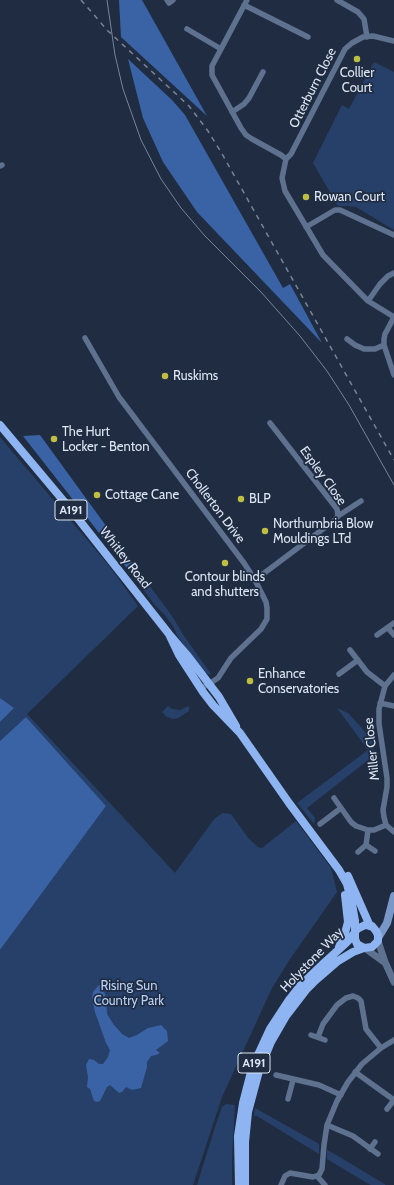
<!DOCTYPE html>
<style>
body{margin:0}
canvas{display:block;background:#1f2c41}
</style>
<canvas width="394" height="1185"></canvas>
<script>
const g = document.querySelector('canvas').getContext('2d');
g.lineJoin = 'round';
function fillPath(path, color) { g.fillStyle = color; g.fill(path, 'evenodd'); }
const poly = rows => new Path2D(rows.map(r => 'M' + r).join(''));
function stroke(path, color, width, dash) { g.strokeStyle = color; g.lineWidth = width; g.lineCap = dash ? 'butt' : 'round'; g.setLineDash(dash || []); g.stroke(path); }
function drawText(font, color, halo, rows, align = 'center') {
  g.font = font + ' Cabin,sans-serif'; g.lineWidth = 3.5; g.setLineDash([]); g.textBaseline = 'middle'; g.strokeStyle = halo; g.fillStyle = color; for (const [text, x, y, turn = 0] of rows) {
    g.save(); g.translate(x, y); g.rotate((+turn || 0) * Math.PI / 180); g.textAlign = isNaN(turn) ? turn : align; if (halo) g.strokeText(text, 0, 0); g.fillText(text, 0, 0); g.restore();
  }
}
fillPath(poly([
 [374,62,394,72,394,230,356,207,348,206,338,206,313,163,342,105,349,109],
 [0,437,110,567,138,606,27,714,175,873,215,818,223,813,231,814,249,839,258,847,262,848,296,821,331,868,337,892,288,962,271,990,222,1097,193,1185,0,1185,0,950,106,806,26,717,0,741,0,722,14,708,0,698],
 [136,580,146,587,149,585,172,616,184,636,211,674,208,674,204,672,178,637,173,626,164,614,154,604],
 [168,706,172,709,180,710,189,706,189,711,178,718,173,719,167,717,162,712],
 [337,708,348,713,360,726,373,742,374,749,372,757,307,808,315,818,314,824,297,803,368,750],
 [226,1104,235,1105,232,1157,232,1185,197,1185,216,1124,222,1107],
 [255,1108,319,1144,319,1154,257,1116,254,1116],
 [327,1150,343,1159,386,1185,371,1185,367,1183,327,1159]
]), '#27406a');
fillPath(poly([
 [119,0,142,0,207,116,121,37],
 [128,59,172,100,185,115,283,288,290,284,322,343,197,212,163,162,143,118],
 [40,435,149,585,147,587,136,580,23,436],
 [0,698,14,708,0,722],
 [26,717,106,806,0,950,0,741],
 [99,985,102,986,106,997,107,1014,114,1025,122,1034,129,1038,137,1035,148,1028,161,1025,167,1031,168,1041,156,1050,160,1053,156,1055,151,1056,147,1062,147,1067,141,1088,132,1090,126,1087,122,1092,119,1093,110,1085,107,1087,100,1101,97,1102,94,1101,90,1089,87,1087,88,1077,86,1065,89,1059,94,1060,99,1064,103,1064,108,1057,110,1050,106,1043,95,1012,92,998,93,992]
]), '#3a63a5');
stroke(poly([
 [167,0,169,3,173,0],
 [247,0,212,66,212,75,241,128,246,135,252,139,281,155,286,159],
 [337,0,358,12,364,19,367,37],
 [244,5,308,37],
 [187,29,221,49],
 [232,112,244,104,249,98,263,72],
 [286,159,282,178,285,191,323,255,368,301,394,317],
 [286,159,291,154,345,49,352,43,363,37,373,36,394,41],
 [0,166,2,165],
 [306,227,335,210,340,210,394,235],
 [368,301,380,284,388,276,394,273],
 [394,317,385,334,384,339,384,345,394,375],
 [85,338,119,397,244,563,255,580,266,602,267,608,267,619,261,629,231,658,218,678,209,684,201,688],
 [347,339,355,345,364,349,375,349,384,345],
 [338,516,361,501],
 [255,580,335,520,338,516,337,509,270,423],
 [388,628,394,635],
 [377,635,394,623],
 [350,650,367,672,385,686],
 [339,674,358,660],
 [394,675,385,686,379,709,379,724,387,778,387,787,383,810,384,817,386,825,394,832],
 [380,703,394,706],
 [334,798,351,822,356,826,368,830,374,830,386,825],
 [320,824,341,808],
 [366,845,368,830],
 [358,852,366,845,375,851],
 [311,1035,325,1040],
 [318,1037,323,1024,337,1005,346,998,353,996,358,998,361,1001,366,1029,381,1048],
 [355,1072,394,1100],
 [276,1075,319,1085,341,1095],
 [288,1099,293,1080],
 [387,1109,394,1100],
 [327,1125,353,1136,378,1154],
 [370,1149,375,1142],
 [317,1176,325,1185],
 [281,1185,285,1176,290,1173,313,1177,319,1175,322,1169,324,1145,327,1125,337,1101,348,1082,362,1064,381,1048,394,1040]
]), '#5e718e', 5.5);
stroke(poly([
 [378,941,385,962,394,982],
 [366,949,384,962]
]), '#5e718e', 7);
stroke(poly([
 [378,938,387,923,394,896]
]), '#7997c7', 8);
stroke(poly([
 [0,425,72,511,169,634,187,655,219,697,236,726],
 [169,634,179,655,203,692,213,705,240,733,289,803,339,870,347,884,352,904,355,921,355,939,357,944,364,948,372,947,378,941,378,935,376,931,372,926,365,925,357,929,355,932,350,939,346,943,324,963,300,986,289,1000,270,1029,252,1068,243,1103,238,1136,239,1185],
 [348,876,370,926],
 [339,947,345,933,348,922,345,895],
 [245,1185,245,1142,248,1112,259,1071,271,1042,286,1016,306,990,316,980,338,961,353,952,364,948]
]), '#8eb5f2', 8);
stroke(poly([
 [107,0,115,55,123,89,141,140,161,179,181,208,205,236,261,292,300,336,327,371,349,405,394,485]
]), '#798496', 1);
stroke(poly([
 [81,0,108,31,189,106,208,131,221,152,394,460]
]), '#798496', 1.5, [5, 5]);
for (const [x, y, r, color] of [
 [357,59,4,"#bebf42"],
 [306,197,4,"#bebf42"],
 [165,376,4,"#bebf42"],
 [54,439,4,"#bebf42"],
 [97,495,4,"#bebf42"],
 [241,499,4,"#bebf42"],
 [265,531,4,"#bebf42"],
 [225,563,4,"#bebf42"],
 [250,681,4,"#bebf42"]
]) { const dot = new Path2D(); dot.arc(x, y, r, 0, 2 * Math.PI); g.fillStyle = color; g.fill(dot); stroke(dot, '#1f2c41', 1.5); }
for (const [x, y, w] of [
 [71,510,32],
 [254,1063,32]
]) { const box = new Path2D(); box.roundRect(x - w / 2, y - 10, w, 20, 3); g.fillStyle = '#1f2c41'; g.fill(box); stroke(box, '#dde6f4', 1); }
drawText('bold 12px', '#dde6f4', null, [
 ["A191",71,510],
 ["A191",254,1063]
]);
drawText('13px', '#dde6f4', '#1f2c41', [
 ["Collier",357,73,"center"],
 ["Court",357,88,"center"],
 ["Rowan Court",314,197],
 ["Ruskims",173,376],
 ["The Hurt",62,432],
 ["Locker - Benton",62,447],
 ["Cottage Cane",105,495],
 ["BLP",249,499],
 ["Northumbria Blow",273,524],
 ["Mouldings LTd",273,539],
 ["Contour blinds",225,577,"center"],
 ["and shutters",225,592,"center"],
 ["Enhance",258,674],
 ["Conservatories",258,689]
], 'left');
drawText('13px', '#dde6f4', '#1f2c41', [
 ["Otterburn Close",313,88,-63],
 ["Espley Close",323,476,54],
 ["Chollerton Drive",215,506,53],
 ["Whitley Road",125,558,52],
 ["Miller Close",372,749,-96],
 ["Holystone Way",312,960,-46]
]);
drawText('13px', '#b7cff4', '#1f2c41', [
 ["Rising Sun",129,986],
 ["Country Park",129,1001]
]);
</script>
